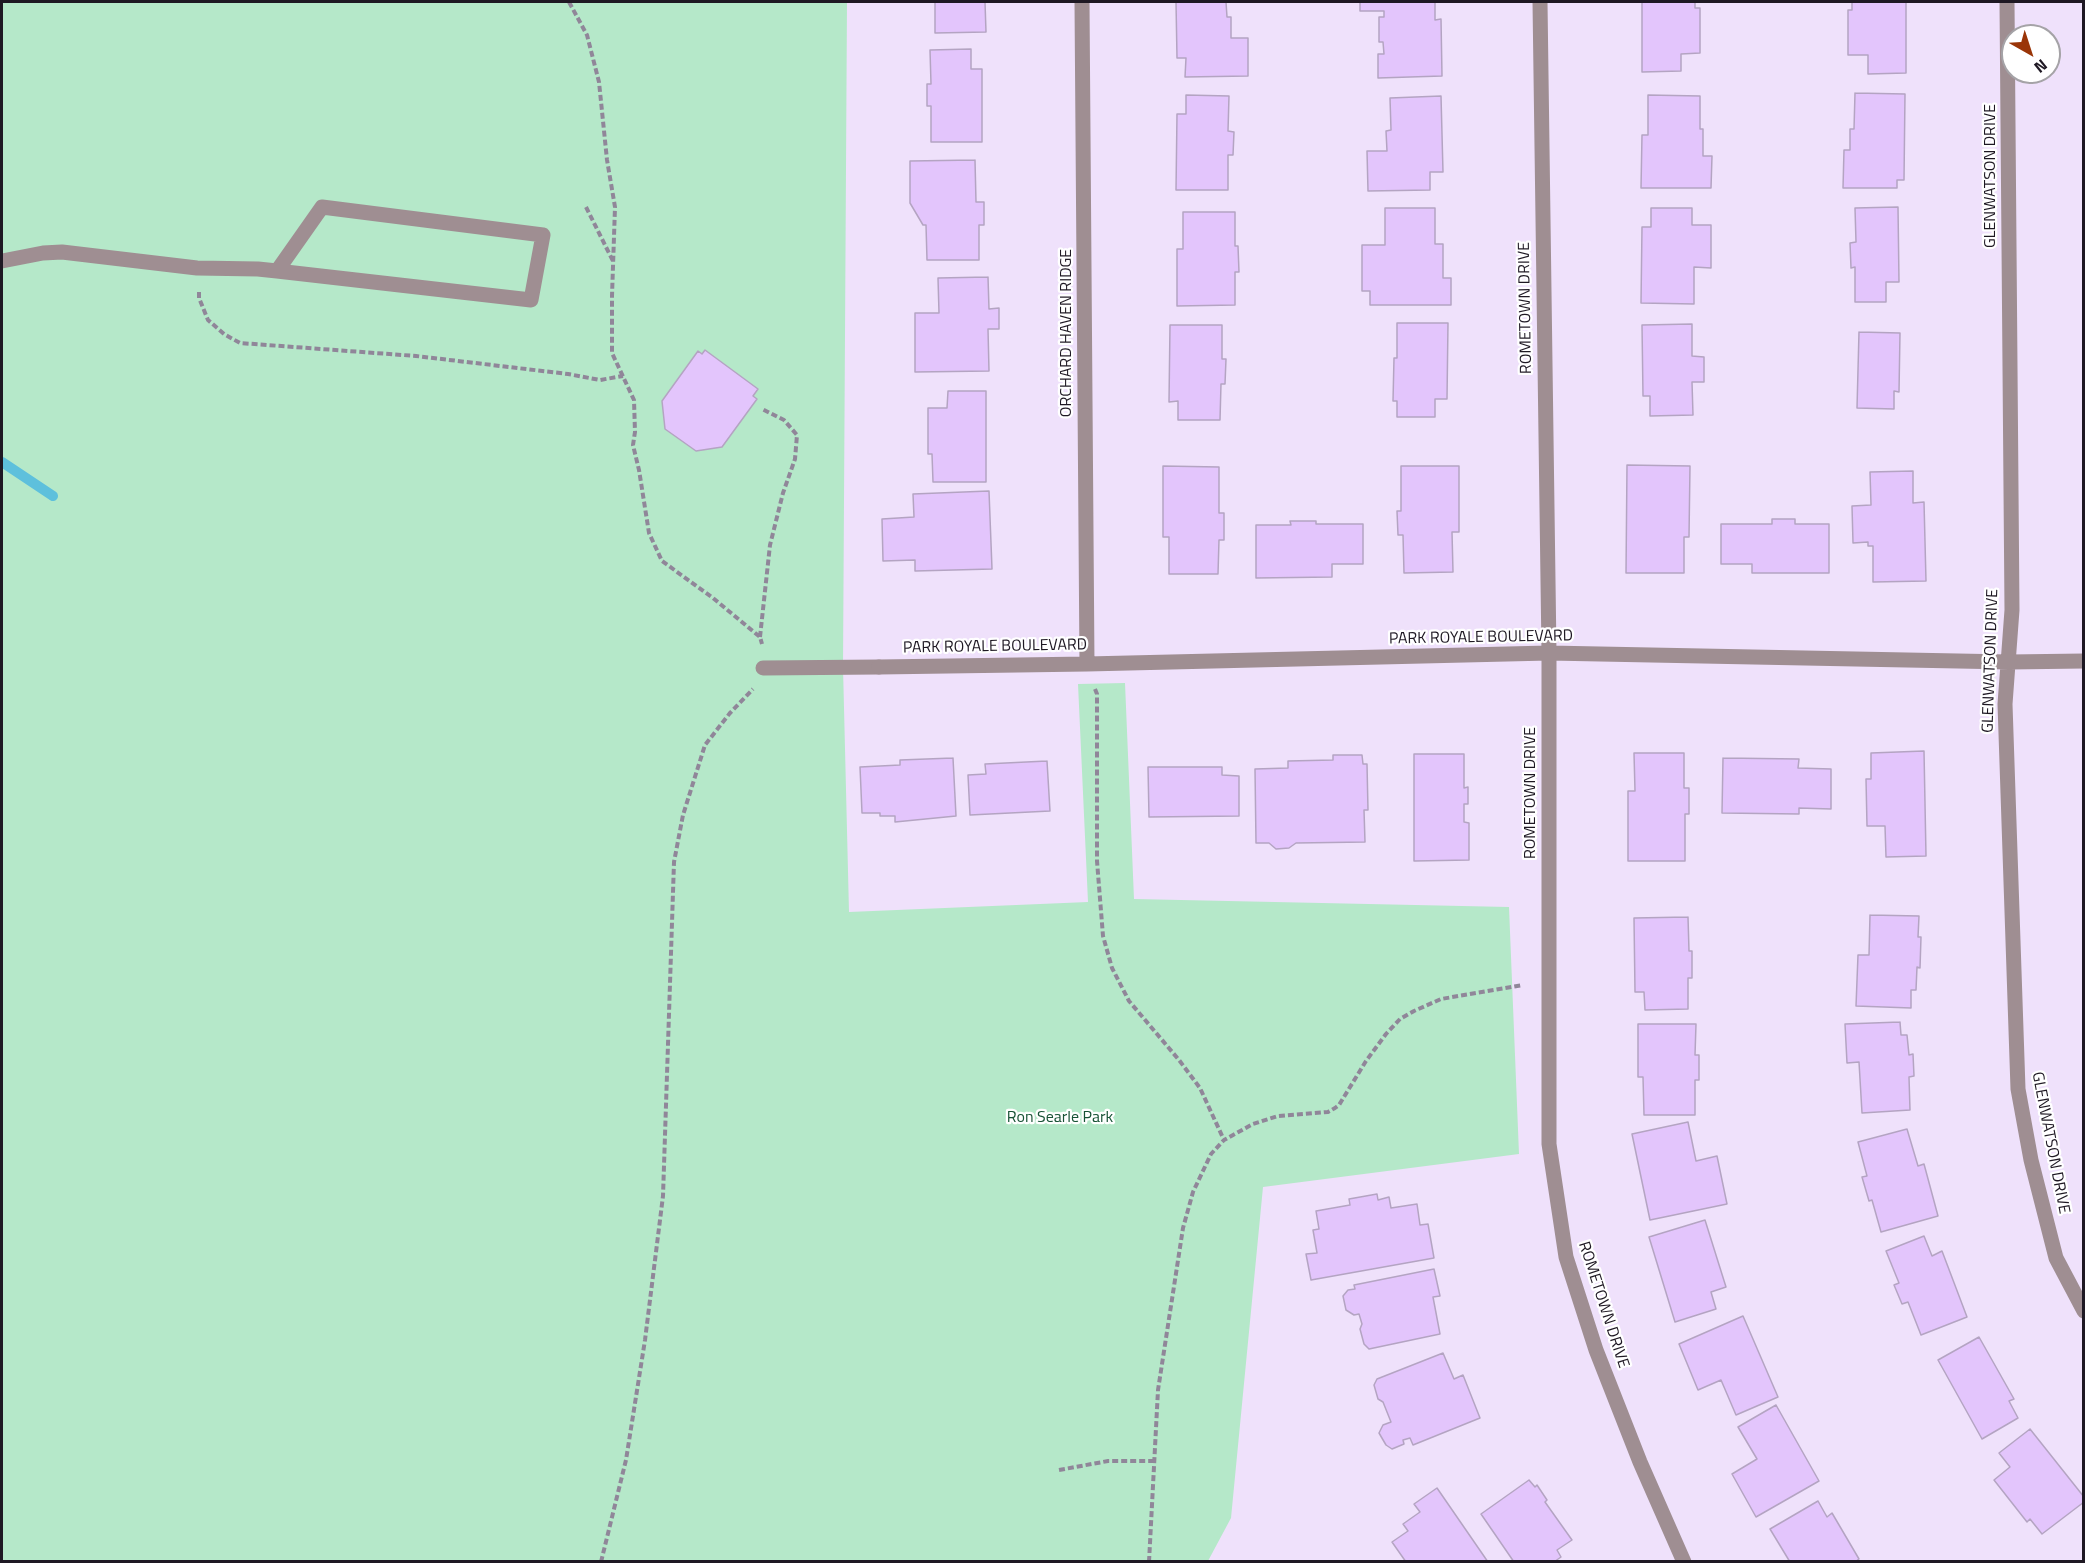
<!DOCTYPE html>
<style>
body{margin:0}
#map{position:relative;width:2085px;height:1563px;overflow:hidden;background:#efe1fb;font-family:"Titillium Web",sans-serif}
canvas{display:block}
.frame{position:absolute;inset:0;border:3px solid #1e1823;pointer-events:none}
.north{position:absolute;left:2001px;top:24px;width:60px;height:60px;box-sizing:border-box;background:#fff;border:2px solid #a5a3a7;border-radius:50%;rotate:141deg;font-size:16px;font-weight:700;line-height:24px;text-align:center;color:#1e1823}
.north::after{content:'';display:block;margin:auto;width:21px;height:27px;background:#9a3508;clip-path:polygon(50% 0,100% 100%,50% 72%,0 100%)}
</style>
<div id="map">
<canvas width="2085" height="1563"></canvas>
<div class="frame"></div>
<div class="north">N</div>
</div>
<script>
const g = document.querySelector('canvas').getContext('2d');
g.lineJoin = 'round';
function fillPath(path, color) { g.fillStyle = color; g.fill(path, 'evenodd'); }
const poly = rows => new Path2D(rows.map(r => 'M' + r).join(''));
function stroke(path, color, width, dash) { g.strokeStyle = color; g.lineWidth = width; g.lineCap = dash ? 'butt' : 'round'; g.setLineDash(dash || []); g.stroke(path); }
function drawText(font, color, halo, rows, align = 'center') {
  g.font = font + ' "Titillium Web",sans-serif'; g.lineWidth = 4.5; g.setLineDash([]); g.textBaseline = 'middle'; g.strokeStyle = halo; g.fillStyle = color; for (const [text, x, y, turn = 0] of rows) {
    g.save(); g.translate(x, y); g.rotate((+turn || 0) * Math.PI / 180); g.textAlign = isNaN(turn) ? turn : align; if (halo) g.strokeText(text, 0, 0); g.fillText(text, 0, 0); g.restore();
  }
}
fillPath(poly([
 [2,2,847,2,843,667,849,912,1088,902,1078,684,1125,683,1134,899,1509,907,1519,1154,1263,1187,1231,1518,1208,1561,2,1562]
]), '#b5e8c9');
stroke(poly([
 [2,462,53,496]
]), '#5ec0dc', 10);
const building = poly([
 [935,2,985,2,986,32,935,33,935,2],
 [1176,2,1226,2,1227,17,1231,17,1231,38,1248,38,1248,76,1185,77,1186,58,1177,58,1176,2],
 [1360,2,1435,2,1435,20,1441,19,1442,76,1378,78,1378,54,1384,54,1383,42,1379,42,1379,17,1384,17,1384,11,1360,11,1360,2],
 [1642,2,1695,2,1695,8,1700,8,1700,53,1681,54,1681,71,1642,72,1642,2],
 [1852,2,1906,2,1906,73,1868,74,1868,55,1848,55,1848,10,1852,10,1852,2],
 [971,49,971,69,982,69,982,142,931,142,931,106,927,106,927,84,931,84,930,50,971,49],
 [1855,93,1905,94,1904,180,1897,180,1897,188,1843,188,1844,150,1850,150,1850,129,1854,129,1855,93],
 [1186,95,1229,96,1228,131,1234,132,1233,155,1228,155,1228,190,1176,190,1177,114,1186,114,1186,95],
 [1648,95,1700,96,1700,129,1703,129,1703,156,1712,156,1711,188,1641,188,1642,135,1648,135,1648,95],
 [1441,96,1443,172,1430,172,1430,190,1368,191,1367,151,1387,151,1386,131,1391,130,1390,98,1441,96],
 [975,160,976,202,984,202,984,225,979,225,979,260,927,260,926,225,923,225,910,203,910,161,975,160],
 [1898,207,1899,282,1886,282,1886,302,1855,302,1855,267,1851,268,1850,243,1856,242,1855,208,1898,207],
 [1385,208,1435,208,1435,244,1443,244,1443,278,1451,278,1451,305,1370,305,1370,291,1362,291,1362,245,1385,245,1385,208],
 [1651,208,1692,208,1692,225,1711,225,1711,268,1694,267,1694,304,1641,303,1642,227,1651,227,1651,208],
 [1183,212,1235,212,1235,246,1238,246,1239,272,1235,272,1235,305,1177,306,1177,249,1183,249,1183,212],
 [988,277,989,309,999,308,999,329,988,329,989,371,915,372,915,313,939,313,938,278,988,277],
 [1397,323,1448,323,1447,399,1435,399,1435,417,1397,417,1397,401,1393,401,1394,358,1397,358,1397,323],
 [1692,324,1692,356,1704,357,1704,382,1692,382,1693,415,1650,416,1650,396,1643,396,1642,325,1692,324],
 [1170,325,1222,325,1222,359,1226,359,1225,384,1221,384,1220,420,1178,420,1178,401,1169,402,1170,325],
 [1859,332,1900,333,1899,392,1894,391,1894,409,1857,408,1859,332],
 [705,350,758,389,753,396,757,399,722,447,696,451,665,429,662,401,698,351,702,354,705,350],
 [948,391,986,391,986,482,933,482,932,454,928,454,928,408,947,408,948,391],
 [1627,465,1690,466,1689,537,1684,537,1684,573,1626,573,1627,465],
 [1163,466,1219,467,1219,513,1224,513,1224,540,1219,540,1218,574,1169,574,1169,537,1163,537,1163,466],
 [1401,466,1459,466,1459,532,1452,532,1453,572,1404,573,1403,535,1398,535,1397,511,1401,511,1401,466],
 [1913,471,1913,503,1924,502,1926,581,1873,582,1873,546,1868,546,1868,542,1853,543,1852,506,1871,505,1870,472,1913,471],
 [989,491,992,569,915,571,915,560,883,561,882,519,914,517,913,494,989,491],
 [1772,519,1795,519,1795,524,1829,524,1829,573,1752,573,1752,564,1721,564,1721,524,1772,524,1772,519],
 [1290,521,1316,521,1316,524,1363,524,1363,564,1332,564,1332,577,1256,578,1256,525,1291,525,1290,521],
 [1924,751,1926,856,1886,857,1885,826,1867,826,1866,779,1871,779,1871,753,1924,751],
 [1634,753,1684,753,1684,788,1689,788,1689,814,1685,814,1685,861,1628,861,1628,791,1635,791,1634,753],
 [1414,754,1464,754,1464,788,1468,787,1468,804,1464,804,1464,822,1469,823,1469,860,1414,861,1414,754],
 [1333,755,1362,755,1363,764,1367,764,1368,810,1364,810,1365,842,1296,843,1289,848,1276,849,1269,843,1256,843,1255,769,1288,768,1288,761,1333,760,1333,755],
 [953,758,956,816,895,822,895,816,880,816,880,813,862,813,860,767,900,765,900,760,953,758],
 [1723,758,1799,759,1798,768,1831,769,1831,809,1799,808,1799,814,1722,813,1723,758],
 [1047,761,1050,811,970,815,968,775,986,774,985,764,1047,761],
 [1148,767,1222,767,1222,775,1239,776,1239,816,1149,817,1148,767],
 [1870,915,1919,916,1918,937,1921,937,1920,968,1917,967,1916,990,1911,990,1911,1008,1856,1006,1858,955,1869,955,1870,915],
 [1688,917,1689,951,1692,951,1692,978,1688,978,1688,1009,1645,1010,1644,992,1635,992,1634,918,1688,917],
 [1900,1022,1901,1035,1907,1035,1909,1055,1913,1054,1914,1076,1909,1077,1910,1110,1862,1113,1859,1062,1847,1063,1845,1024,1900,1022],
 [1638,1024,1696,1024,1695,1055,1699,1055,1699,1080,1695,1080,1695,1115,1644,1115,1643,1077,1638,1077,1638,1024],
 [1688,1122,1696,1161,1717,1156,1727,1204,1650,1220,1632,1134,1688,1122],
 [1907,1129,1918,1166,1924,1164,1938,1216,1881,1232,1872,1200,1869,1201,1862,1177,1867,1176,1858,1142,1907,1129],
 [1377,1194,1378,1200,1389,1197,1391,1208,1417,1204,1420,1225,1428,1224,1434,1258,1311,1280,1306,1254,1317,1253,1313,1230,1319,1229,1316,1211,1350,1205,1349,1199,1377,1194],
 [1705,1220,1726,1287,1711,1292,1716,1309,1675,1322,1649,1237,1705,1220],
 [1924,1236,1932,1256,1942,1251,1967,1317,1921,1335,1908,1302,1902,1304,1894,1285,1899,1283,1886,1251,1924,1236],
 [1434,1269,1440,1296,1433,1297,1440,1334,1369,1349,1364,1344,1360,1329,1362,1324,1359,1314,1354,1315,1346,1310,1343,1296,1348,1290,1355,1289,1354,1285,1434,1269],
 [1743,1316,1778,1397,1736,1415,1721,1380,1698,1390,1679,1344,1743,1316],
 [1979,1337,2014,1399,2009,1401,2018,1418,1982,1439,1938,1360,1979,1337],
 [1443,1353,1454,1379,1463,1375,1480,1418,1413,1445,1410,1438,1403,1440,1404,1444,1392,1449,1386,1445,1379,1433,1383,1425,1391,1422,1383,1402,1378,1399,1374,1385,1377,1379,1443,1353],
 [1776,1405,1819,1481,1756,1517,1732,1474,1757,1459,1738,1427,1776,1405],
 [2030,1429,2084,1497,2084,1502,2042,1534,2030,1519,2027,1522,1994,1480,2010,1467,1999,1453,2030,1429],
 [1529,1480,1535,1487,1537,1485,1547,1500,1545,1502,1572,1540,1557,1550,1561,1557,1554,1562,1514,1562,1481,1514,1529,1480],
 [1437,1488,1488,1562,1406,1562,1392,1542,1408,1531,1403,1524,1420,1512,1414,1504,1437,1488],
 [1818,1501,1827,1517,1832,1513,1859,1559,1855,1562,1790,1562,1770,1529,1818,1501]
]);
fillPath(building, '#e3c5fc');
stroke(building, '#b4a4c2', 1.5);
stroke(poly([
 [569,2,587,35,599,82,607,160,615,207,612,296,612,353,634,400,635,432,633,445,639,470,649,533,662,561,713,598,760,637,762,644],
 [586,207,614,263],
 [199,292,199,298,208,320,224,334,240,343,416,356,568,374,600,380,623,376],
 [760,637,770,545,783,493,795,459,797,435,784,420,762,409],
 [1095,689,1097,694,1097,861,1103,936,1112,968,1129,1001,1179,1060,1200,1088,1224,1140],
 [1059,1470,1108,1461,1154,1461],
 [601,1562,626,1460,645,1340,663,1196,674,862,683,815,705,745,730,713,753,689],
 [1149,1562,1158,1390,1183,1228,1193,1192,1211,1154,1224,1140,1253,1124,1278,1116,1328,1112,1335,1108,1339,1105,1366,1061,1386,1034,1400,1019,1414,1011,1441,999,1523,985]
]), '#908699', 4, [6, 3]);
stroke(poly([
 [2,261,43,253,62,252,197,268,258,269,277,271,531,300,543,235,322,207,277,271],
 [763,668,879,667]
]), '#9f8e92', 15);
stroke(poly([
 [1082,2,1087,664],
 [1540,2,1549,653,1549,1144,1566,1257,1596,1350,1640,1462,1684,1562],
 [2007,2,2012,610,2005,704,2018,1089,2031,1160,2056,1258,2084,1311],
 [879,667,1087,664,1549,653,2009,662,2084,661]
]), '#9f8e92', 15);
drawText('16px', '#1e1823', '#fff', [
 ["GLENWATSON DRIVE",1991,176,-90],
 ["ROMETOWN DRIVE",1526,308,-91],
 ["ORCHARD HAVEN RIDGE",1067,333,-90],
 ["PARK ROYALE BOULEVARD",1481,638,-1],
 ["PARK ROYALE BOULEVARD",995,647,-1],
 ["GLENWATSON DRIVE",1991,661,-88],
 ["ROMETOWN DRIVE",1531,793,-90],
 ["GLENWATSON DRIVE",2050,1143,79],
 ["ROMETOWN DRIVE",1603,1305,72]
]);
drawText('16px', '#175235', '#fff', [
 ["Ron Searle Park",1060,1118]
]);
</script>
